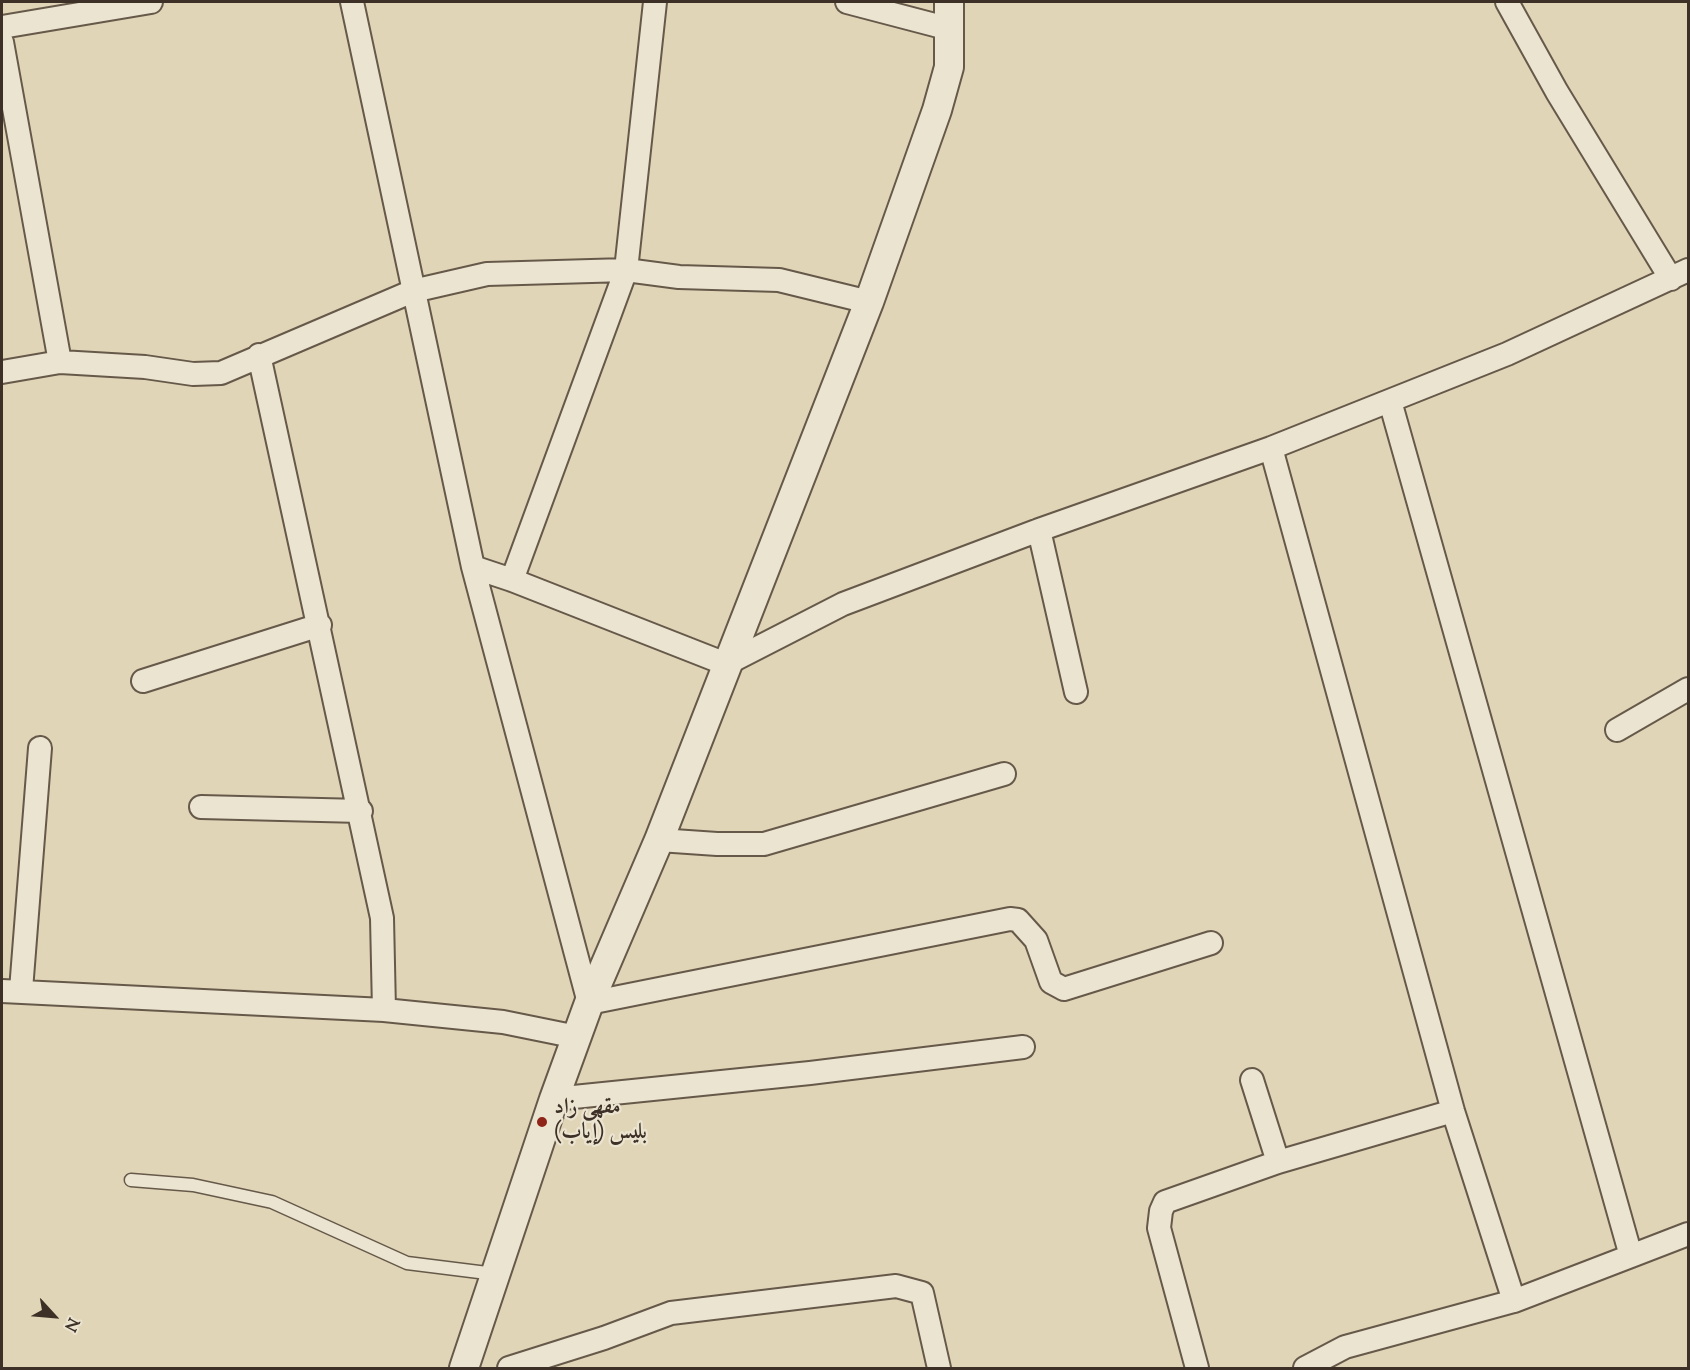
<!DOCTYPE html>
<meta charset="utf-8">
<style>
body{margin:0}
#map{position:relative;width:1690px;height:1370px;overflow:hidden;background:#e0d5b7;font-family:"Sorts Mill Goudy",serif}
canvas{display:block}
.frame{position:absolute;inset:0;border:3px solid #3d3026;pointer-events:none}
.north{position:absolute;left:24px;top:1286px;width:60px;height:60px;-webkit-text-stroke:4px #ebe4d0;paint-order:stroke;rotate:116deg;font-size:16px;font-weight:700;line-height:24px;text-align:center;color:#3d3026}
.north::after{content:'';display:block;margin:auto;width:21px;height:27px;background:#3d3026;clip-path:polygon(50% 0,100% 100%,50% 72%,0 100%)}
</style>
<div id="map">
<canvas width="1690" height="1370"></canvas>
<div class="frame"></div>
<div class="north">N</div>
</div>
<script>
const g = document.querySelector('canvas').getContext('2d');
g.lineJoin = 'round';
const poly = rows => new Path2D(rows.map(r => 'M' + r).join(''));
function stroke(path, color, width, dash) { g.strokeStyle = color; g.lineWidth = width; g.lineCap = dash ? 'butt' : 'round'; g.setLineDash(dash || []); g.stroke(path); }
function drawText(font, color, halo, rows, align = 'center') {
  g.font = font + ' "Sorts Mill Goudy",Amiri,serif'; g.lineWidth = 4.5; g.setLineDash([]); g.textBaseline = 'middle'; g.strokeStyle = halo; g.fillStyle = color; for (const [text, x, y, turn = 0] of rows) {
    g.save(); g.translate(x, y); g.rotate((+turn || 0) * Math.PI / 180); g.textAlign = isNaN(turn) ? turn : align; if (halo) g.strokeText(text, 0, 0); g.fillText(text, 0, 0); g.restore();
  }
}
const service = poly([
 [131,1180,193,1185,272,1202,407,1263,495,1274]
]);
const minor = poly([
 [352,2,473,567,589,1003,1010,919,1018,920,1036,940,1051,982,1064,989,1211,943],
 [847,2,950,29],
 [1507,2,1557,92,1671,279],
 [2,27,151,2],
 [2,42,60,362],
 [259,355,382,918,384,1010],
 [2,372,60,362,145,367,193,374,221,373,413,291,487,274,626,270,679,277,779,280,869,302],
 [1390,401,1631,1256,1688,1234],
 [1271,448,1453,1111,1514,1301],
 [1039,530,1076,692],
 [473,567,512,580,726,664,843,604,1039,530,1271,448,1507,354,1688,270],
 [512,580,626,270,655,2],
 [143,681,320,625],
 [1617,730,1688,689],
 [201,807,361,811],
 [659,840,717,844,764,844,1004,774],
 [21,990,40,748],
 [2,991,384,1010,503,1022,577,1037],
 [1252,1080,1278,1162],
 [554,1099,810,1073,1023,1047],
 [509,1368,604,1338,671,1313,896,1286,922,1293,939,1368],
 [1197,1368,1159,1228,1161,1211,1165,1202,1278,1162,1453,1111],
 [1305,1368,1345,1347,1514,1301,1631,1256]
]);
const tertiary = poly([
 [464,1368,554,1099,589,1003,659,840,869,302,937,110,949,67,949,2]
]);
stroke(service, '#66594a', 15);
stroke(minor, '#66594a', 26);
stroke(tertiary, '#66594a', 32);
stroke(service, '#ebe4d0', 12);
stroke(minor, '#ebe4d0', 22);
stroke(tertiary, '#ebe4d0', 28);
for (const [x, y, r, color] of [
 [542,1122,6,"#8f2418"]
]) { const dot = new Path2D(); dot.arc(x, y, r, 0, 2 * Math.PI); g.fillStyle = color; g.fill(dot); stroke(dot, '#ebe4d0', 2); }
drawText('bold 22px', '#3d3026', '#ebe4d0', [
 ["مقهى زاد",554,1109],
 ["بليس (إياب)",554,1134]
], 'left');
</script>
